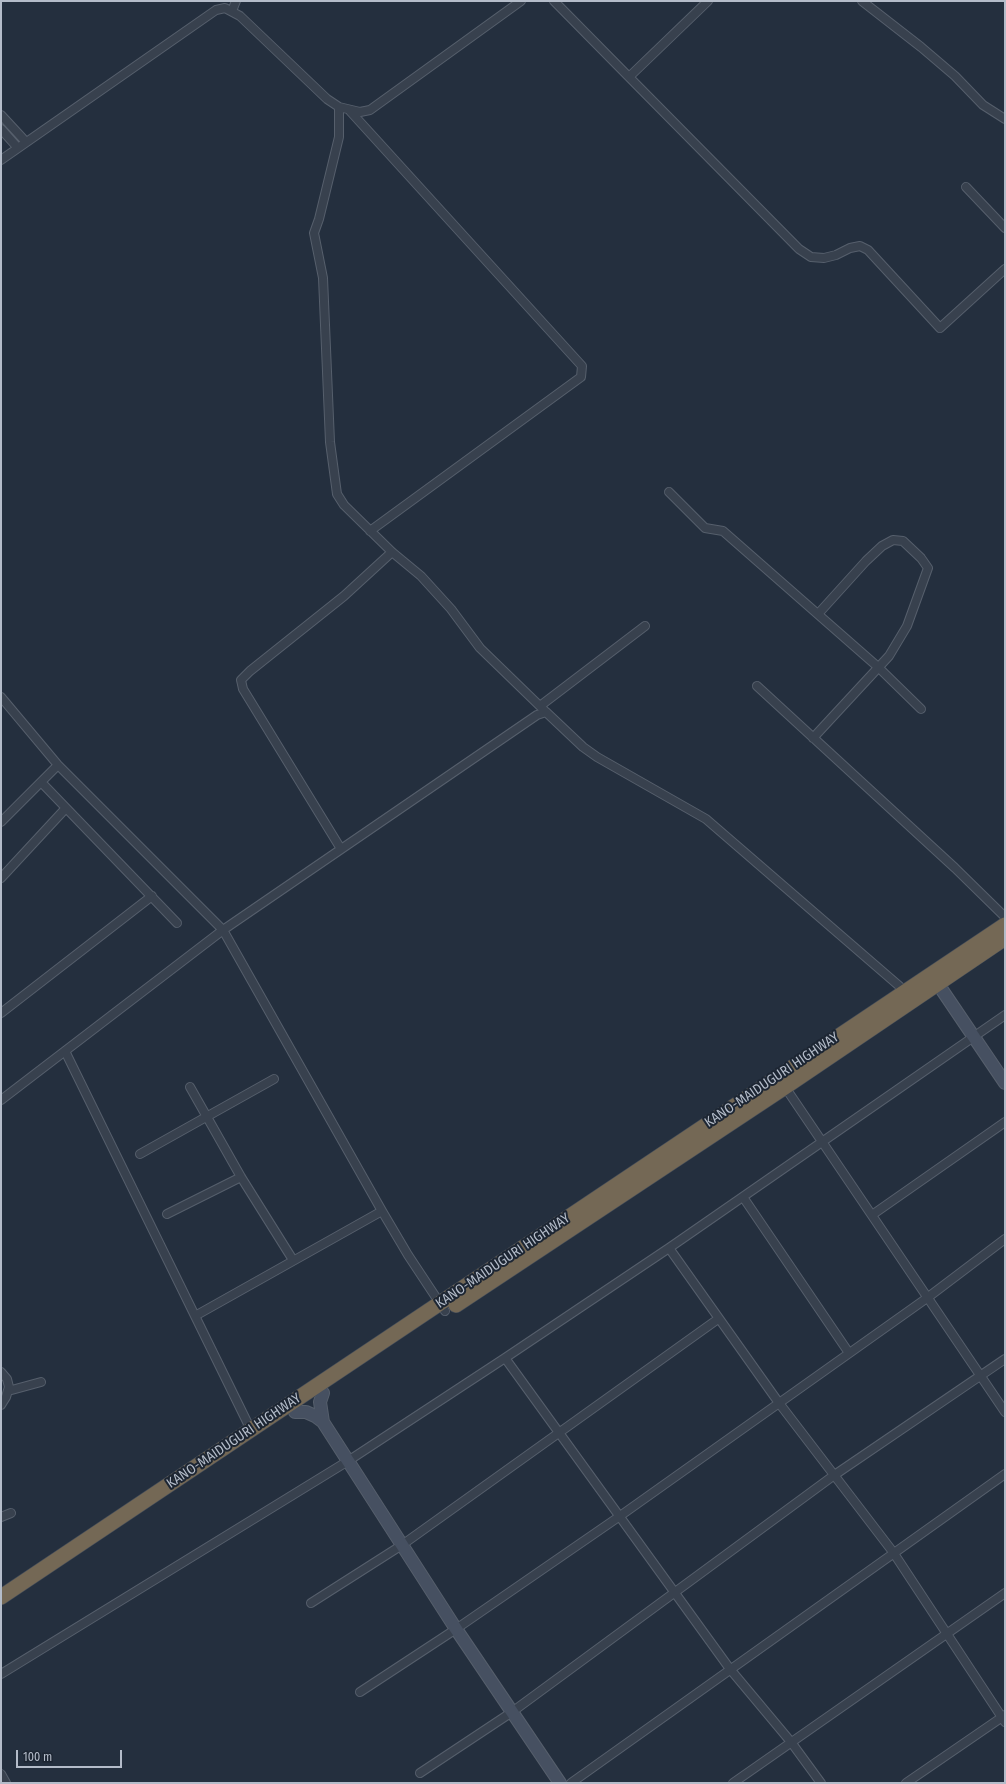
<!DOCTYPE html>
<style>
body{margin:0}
#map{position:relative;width:1006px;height:1784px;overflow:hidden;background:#242f3e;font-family:"Fira Sans Condensed",sans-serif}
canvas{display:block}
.frame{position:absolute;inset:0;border:2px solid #b4bcc9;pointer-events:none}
.scale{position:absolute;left:16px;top:1750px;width:106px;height:18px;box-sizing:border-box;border:2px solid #b4bcc9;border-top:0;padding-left:5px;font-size:12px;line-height:14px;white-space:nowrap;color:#b4bcc9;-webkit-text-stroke:3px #1d2633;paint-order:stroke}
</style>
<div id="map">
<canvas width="1006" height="1784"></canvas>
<div class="frame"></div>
<div class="scale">100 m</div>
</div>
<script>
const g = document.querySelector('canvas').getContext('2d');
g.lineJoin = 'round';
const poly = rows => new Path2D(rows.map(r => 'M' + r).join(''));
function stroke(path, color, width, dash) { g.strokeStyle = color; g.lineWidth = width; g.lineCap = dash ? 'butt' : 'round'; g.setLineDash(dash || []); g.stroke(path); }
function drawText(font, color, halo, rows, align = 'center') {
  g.font = font + ' "Fira Sans Condensed",sans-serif'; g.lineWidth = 4; g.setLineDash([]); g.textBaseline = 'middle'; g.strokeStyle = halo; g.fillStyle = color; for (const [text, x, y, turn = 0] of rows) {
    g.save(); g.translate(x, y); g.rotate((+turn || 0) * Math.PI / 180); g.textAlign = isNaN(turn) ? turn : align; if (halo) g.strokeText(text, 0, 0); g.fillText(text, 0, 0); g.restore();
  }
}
const street = poly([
 [554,1,629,77,708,1],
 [862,1,921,47,955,76,983,105,1005,119],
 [232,11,236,1],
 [629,77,799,249,811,257,824,258,836,255,850,248,860,246,868,250,940,328,1005,269],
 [339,107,339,137,319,219,314,233,323,278,330,442,337,494,344,505,392,552,421,576,451,609,480,648,546,712],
 [350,111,582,366,581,377,370,531],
 [1,115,26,142],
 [1,129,18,148],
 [1,160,216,10,225,8,240,16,327,99,339,107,360,112,370,110,521,1],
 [966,187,1005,228],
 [669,492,705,528,723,531,878,667,921,709],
 [757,686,955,868,1005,917],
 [1,697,58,765,223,930,382,1211,408,1255,445,1311],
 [540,706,645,626],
 [813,738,889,656,907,626,928,568,921,558,903,541,893,540,882,546,866,561,818,614],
 [41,782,177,923],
 [1,822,58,765],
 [341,849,243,689,241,680,250,671,344,596,392,552],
 [1,878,66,808],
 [1,1013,152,896],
 [65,1051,251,1430],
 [783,1084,1005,1412],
 [190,1087,241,1177,293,1260],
 [1,1100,223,930,537,715,546,712,583,747,597,757,706,819,905,991],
 [140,1154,274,1079],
 [743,1197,849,1353],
 [167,1214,241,1177],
 [872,1215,1005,1122],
 [669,1248,779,1403,893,1552,1005,1722],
 [195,1316,382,1211],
 [505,1358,730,1669,791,1742,821,1783],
 [1,1372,7,1379,9,1387,6,1397,1,1405],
 [8,1391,41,1382],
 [1,1517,11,1513],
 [311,1603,402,1545,718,1319],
 [1,1674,348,1461,505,1358,669,1248,1005,1015],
 [360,1692,456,1629,620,1516,927,1298,1005,1239],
 [420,1773,512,1712,833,1476,1005,1359],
 [1,1774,6,1783],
 [571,1783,1005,1474],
 [733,1783,1005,1593],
 [906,1783,1005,1715]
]);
const secondary = poly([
 [938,984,1005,1083],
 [323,1393,320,1402,323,1422],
 [295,1412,306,1412,315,1416,323,1422,456,1629,560,1783]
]);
const highway = poly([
 [456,1305,785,1087,1005,938],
 [1,1597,1005,925]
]);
stroke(street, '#565f6c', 10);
stroke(secondary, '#565f6c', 14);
stroke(highway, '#434c59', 16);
stroke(street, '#38414e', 8);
stroke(secondary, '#465061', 12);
stroke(highway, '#746855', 15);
drawText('14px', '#b4bcc9', '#1d2633', [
 ["KANO-MAIDUGURI HIGHWAY",772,1080,-34],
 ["KANO-MAIDUGURI HIGHWAY",503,1261,-34],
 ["KANO-MAIDUGURI HIGHWAY",234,1441,-34]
]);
</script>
